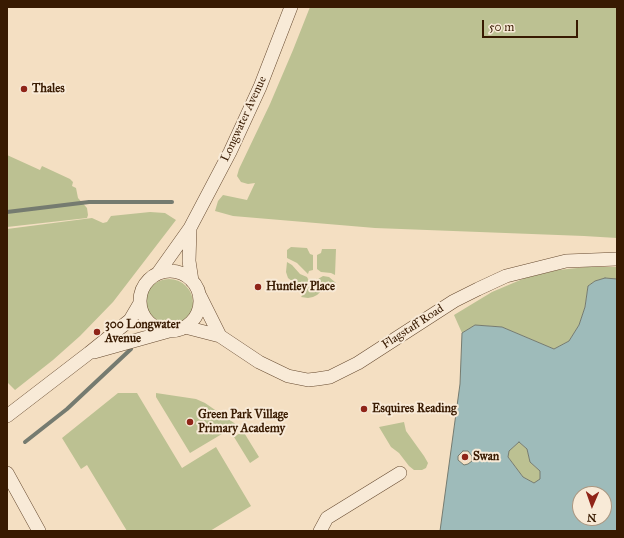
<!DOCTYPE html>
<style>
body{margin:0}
#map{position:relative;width:624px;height:538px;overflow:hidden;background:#f4dfc2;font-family:"IM FELL Great Primer",serif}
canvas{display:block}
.frame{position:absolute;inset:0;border:8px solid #381a01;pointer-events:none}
.north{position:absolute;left:572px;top:486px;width:40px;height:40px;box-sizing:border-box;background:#f8ead7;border:1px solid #ab9781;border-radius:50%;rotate:182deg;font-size:11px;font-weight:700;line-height:16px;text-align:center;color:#381a01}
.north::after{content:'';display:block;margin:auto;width:14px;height:18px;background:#8f2418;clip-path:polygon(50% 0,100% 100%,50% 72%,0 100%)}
.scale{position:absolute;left:482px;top:20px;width:96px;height:18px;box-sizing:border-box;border:2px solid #381a01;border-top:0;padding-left:5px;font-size:12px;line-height:14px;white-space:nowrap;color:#381a01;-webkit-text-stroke:3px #f8ead7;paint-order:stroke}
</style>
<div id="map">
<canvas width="624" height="538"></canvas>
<div class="frame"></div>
<div class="north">N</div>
<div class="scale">50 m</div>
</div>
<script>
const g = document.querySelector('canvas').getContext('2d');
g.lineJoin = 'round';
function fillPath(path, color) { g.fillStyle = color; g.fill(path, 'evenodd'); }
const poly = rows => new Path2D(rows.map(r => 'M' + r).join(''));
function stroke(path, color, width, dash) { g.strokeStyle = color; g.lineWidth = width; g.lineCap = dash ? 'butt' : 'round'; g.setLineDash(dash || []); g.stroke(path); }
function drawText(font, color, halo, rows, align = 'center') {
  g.font = font + ' "IM FELL Great Primer",serif'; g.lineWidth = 4; g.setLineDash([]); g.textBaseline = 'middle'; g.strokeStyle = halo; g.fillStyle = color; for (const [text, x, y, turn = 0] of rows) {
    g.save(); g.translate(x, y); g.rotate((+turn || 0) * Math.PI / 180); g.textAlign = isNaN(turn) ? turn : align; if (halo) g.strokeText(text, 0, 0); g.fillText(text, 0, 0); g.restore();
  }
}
fillPath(poly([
 [310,7,617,7,617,238,584,236,375,228,233,216,215,211,218,201,223,195,247,200,255,183,248,184,241,182,237,176,239,169,270,104,293,50],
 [7,155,40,170,42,166,70,179,73,182,72,186,76,188,78,198,87,208,88,215,87,218,7,227],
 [150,212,165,213,176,220,113,302,80,336,53,360,15,390,7,382,7,229,92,218,103,223,107,222,111,216],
 [291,247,307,248,310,254,313,255,313,270,309,271,308,274,297,263,287,258,287,250],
 [322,249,336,249,335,275,331,273,321,272,317,269,317,255,321,253],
 [287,262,292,265,300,274,307,277,309,281,306,287,301,288,288,278,286,272],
 [587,267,617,267,617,279,605,278,595,281,588,286,585,307,579,325,569,341,554,349,502,327,475,325,462,333,454,315,492,292,525,278,558,270],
 [323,276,329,277,336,283,330,283,317,295,313,297,308,298,301,297,313,282],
 '145 303a24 24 0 1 1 48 0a24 24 0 1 1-48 0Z',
 [118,393,137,393,182,468,216,447,251,506,210,531,127,531,87,465,81,469,62,438],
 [156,393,196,399,205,403,237,425,190,453,156,397],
 [404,422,406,431,424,456,428,463,426,468,422,470,414,470,409,466,399,453,391,447,379,427],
 [243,431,259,457,250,463,234,437],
 [519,442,527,449,530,462,540,471,540,480,534,483,523,477,508,457,509,451]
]), '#bcc192');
const water = poly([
 [605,278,617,279,617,531,440,531,460,384,462,333,475,325,502,327,554,349,569,341,579,325,585,307,588,286,595,281,605,278],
 [519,442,527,449,530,462,540,471,540,479,534,483,523,477,508,457,509,451,519,442],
 [463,451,468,451,472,456,472,461,468,464,464,465,458,460,458,456,463,451],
 [580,494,604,494,604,518,580,518,580,494]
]);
fillPath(water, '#9ebbba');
stroke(water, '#757b70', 1);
stroke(poly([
 [7,212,89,202,172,202],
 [25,442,67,409,131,349]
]), '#757b70', 4);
const minor = poly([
 [190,228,189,261,192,281],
 '140 301a30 30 0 1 1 60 0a30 30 0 1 1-60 0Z',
 [158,273,190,228,230,152,260,87,291,7],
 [200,296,220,336],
 [185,327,220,336,259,362,288,376,308,380,317,379,330,377,358,363,454,301,478,289,506,276,566,261,617,259],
 [94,352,169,331],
 [7,416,89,353,130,320,140,303],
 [7,473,39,531],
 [320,531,327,518,400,473]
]);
stroke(minor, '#674b31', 14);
stroke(minor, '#f8ead7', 13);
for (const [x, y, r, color] of [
 [24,89,4,"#8f2418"],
 [258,287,4,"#8f2418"],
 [97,332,4,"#8f2418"],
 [364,409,4,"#8f2418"],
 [190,422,4,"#8f2418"],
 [465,457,4,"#8f2418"]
]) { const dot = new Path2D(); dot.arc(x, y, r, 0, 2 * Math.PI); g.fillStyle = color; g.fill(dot); stroke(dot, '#f8ead7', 1.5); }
drawText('bold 12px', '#381a01', '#f8ead7', [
 ["Thales",32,89],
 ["Huntley Place",266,287],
 ["300 Longwater",105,325],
 ["Avenue",105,339],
 ["Esquires Reading",372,409],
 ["Green Park Village",198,415],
 ["Primary Academy",198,429],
 ["Swan",473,457]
], 'left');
drawText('12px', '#381a01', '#f8ead7', [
 ["Longwater Avenue",244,119,-65],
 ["Flagstaff Road",413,327,-33]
]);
</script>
